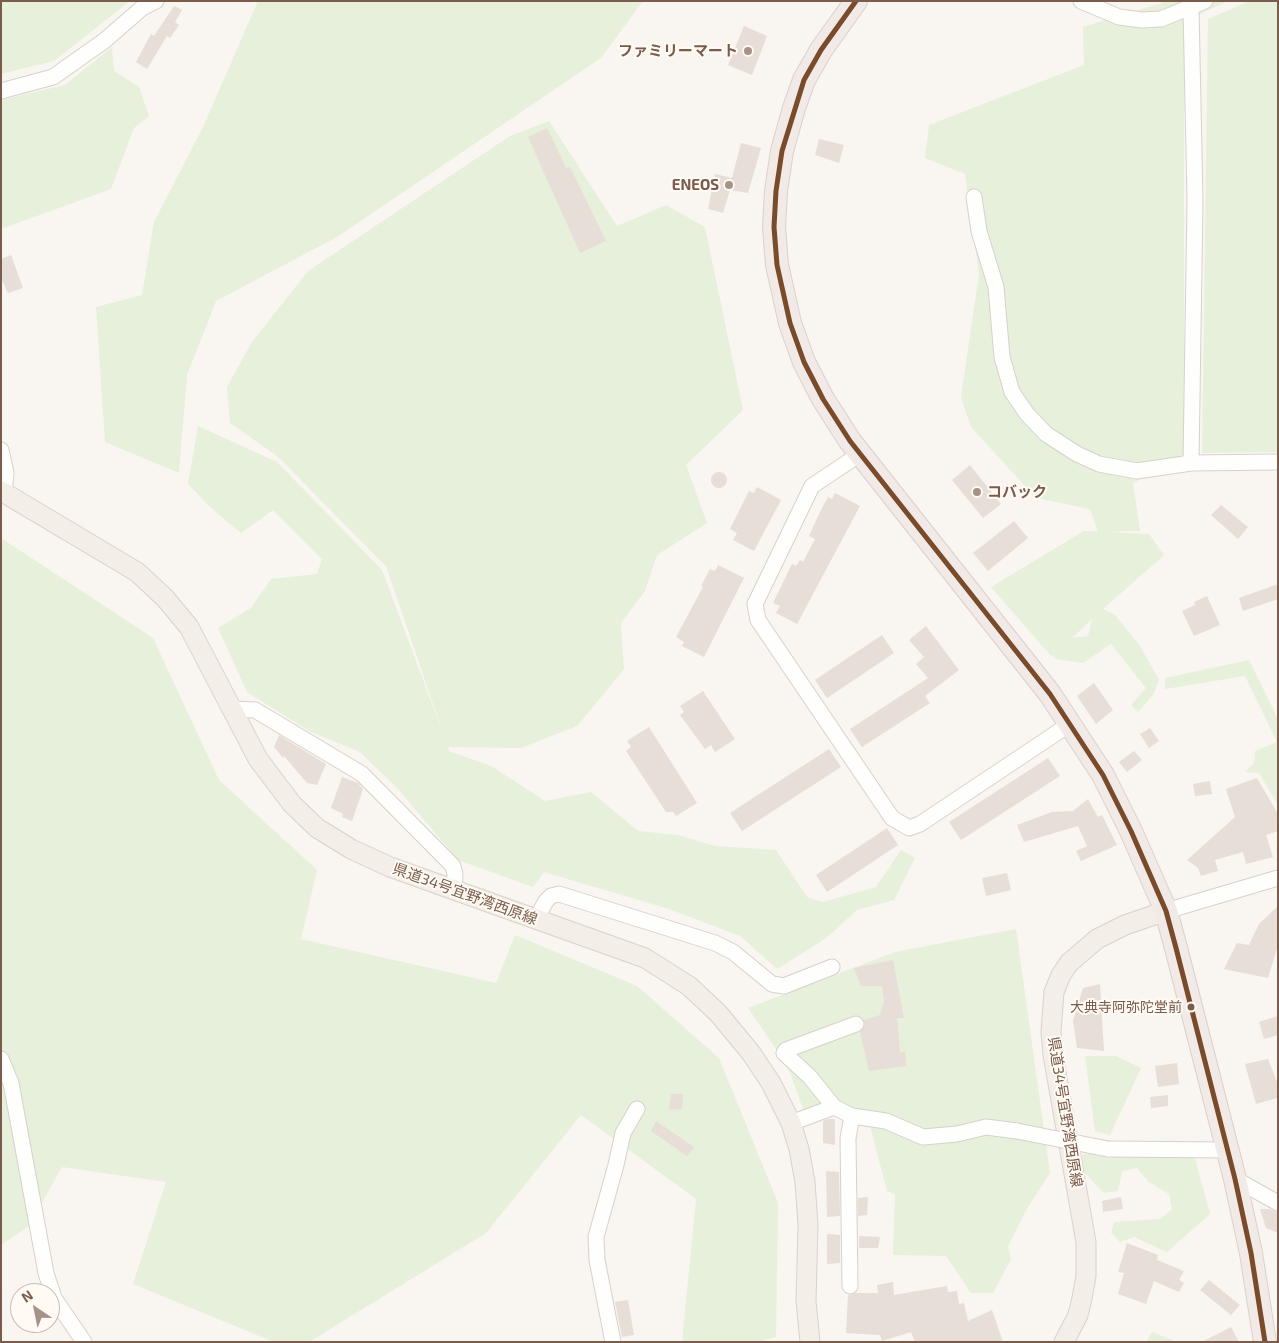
<!DOCTYPE html>
<meta charset="utf-8">
<style>
body{margin:0}
#map{position:relative;width:1279px;height:1343px;overflow:hidden;background:#f9f5f0;font-family:"Exo 2",sans-serif}
canvas{display:block}
.frame{position:absolute;inset:0;border:2px solid #7a5c4d;pointer-events:none}
.north{position:absolute;left:10px;top:1283px;width:50px;height:50px;box-sizing:border-box;background:#fffaf3;border:1px solid #cabbb1;border-radius:50%;rotate:326deg;font-size:14px;font-weight:700;line-height:20px;text-align:center;color:#7a5c4d}
.north::after{content:'';display:block;margin:auto;width:18px;height:22px;background:#a69286;clip-path:polygon(50% 0,100% 100%,50% 72%,0 100%)}
</style>
<div id="map">
<canvas width="1279" height="1343"></canvas>
<div class="frame"></div>
<div class="north">N</div>
</div>
<script>
const g = document.querySelector('canvas').getContext('2d');
g.lineJoin = 'round';
function fillPath(path, color) { g.fillStyle = color; g.fill(path, 'evenodd'); }
const poly = rows => new Path2D(rows.map(r => 'M' + r).join(''));
function stroke(path, color, width, dash) { g.strokeStyle = color; g.lineWidth = width; g.lineCap = dash ? 'butt' : 'round'; g.setLineDash(dash || []); g.stroke(path); }
function drawText(font, color, halo, rows, align = 'center') {
  g.font = font + ' "Exo 2","Noto Sans JP",sans-serif'; g.lineWidth = 4; g.setLineDash([]); g.textBaseline = 'middle'; g.strokeStyle = halo; g.fillStyle = color; for (const [text, x, y, turn = 0] of rows) {
    g.save(); g.translate(x, y); g.rotate((+turn || 0) * Math.PI / 180); g.textAlign = isNaN(turn) ? turn : align; if (halo) g.strokeText(text, 0, 0); g.fillText(text, 0, 0); g.restore();
  }
}
fillPath(poly([
 [1,1,130,1,54,61,1,74],
 [258,1,643,1,601,58,337,237,216,301,187,375,179,473,105,442,96,307,142,295,154,222,203,127],
 [1168,1,1228,1,1184,22,1184,457,1133,483,1140,531,1108,532,1149,534,1164,555,1103,609,1115,615,1140,646,1159,680,1153,695,1138,712,1131,705,1146,688,1111,644,1083,663,1056,659,1053,655,1051,656,991,587,1084,531,1098,531,1090,509,1036,498,971,427,961,397,979,274,965,174,925,158,929,125,1084,65,1083,27],
 [1092,619,1088,636,1072,638],
 [1250,1,1278,1,1278,452,1202,453,1208,19],
 [112,47,114,71,139,87,149,116,134,128,111,189,1,229,1,100,65,85],
 [549,121,617,226,666,205,705,227,743,410,686,465,707,523,657,555,645,591,621,623,624,669,577,726,521,748,448,747,449,751,491,766,545,801,591,792,638,831,678,835,715,846,776,850,807,897,823,902,876,887,901,850,915,858,894,900,857,910,825,939,777,969,740,936,669,909,544,872,533,887,458,860,397,788,360,752,309,731,247,692,218,628,251,608,271,579,317,574,322,559,273,510,241,533,210,507,188,484,198,426,277,462,382,570,444,736,386,566,277,456,230,423,227,387,252,342,308,271,510,136],
 [1,538,153,638,219,780,317,870,301,939,496,983,515,935,637,986,719,1058,778,1203,776,1337,757,1342,682,1342,696,1199,581,1115,486,1233,309,1342,274,1342,133,1284,166,1182,62,1167,29,1226,1,1245],
 [1249,660,1278,719,1278,805,1259,773,1245,772,1254,763,1255,751,1277,742,1245,676,1165,689,1165,678],
 [1016,929,1050,1173,1025,1212,1008,1247,1011,1259,993,1293,971,1293,946,1256,893,1255,895,1194,887,1191,870,1126,836,1113,805,1114,787,1065,748,1008,895,952],
 [1085,1056,1116,1056,1141,1068,1110,1135,1095,1131],
 [1082,1154,1146,1154,1195,1158,1210,1214,1167,1252,1134,1237,1120,1242,1111,1233,1114,1222,1160,1219,1172,1209,1169,1194,1149,1182,1137,1168,1122,1171,1118,1191,1104,1193,1081,1169],
 [1152,1332,1177,1342,1146,1342]
]), '#e7f0db');
fillPath(poly([
 [174,6,182,10,175,22,179,25,170,38,167,36,147,69,136,62,151,34,154,36],
 [744,26,767,36,752,75,728,65],
 [547,128,566,168,570,167,606,241,580,253,528,137],
 [819,139,844,145,839,163,815,155],
 [741,143,761,148,748,193,730,190,723,213,708,209,715,174,732,178],
 [11,255,23,288,8,293,1,278,1,259],
 [970,465,1001,504,983,518,952,480],
 '711 480a8 8 0 1 1 16 0a8 8 0 1 1-16 0Z',
 [757,487,781,500,754,551,733,540,737,533,730,529,749,491,754,493],
 [835,493,860,506,797,624,776,613,780,606,773,603,792,564,796,566,800,560,803,562,815,539,809,536,819,514,828,497,832,499],
 [1221,505,1248,527,1238,539,1211,515],
 [1014,521,1028,538,988,571,973,553],
 [718,565,744,578,704,657,682,646,684,642,676,637,703,587,701,586,710,569,715,571],
 [1278,584,1278,599,1243,611,1239,598],
 [1207,596,1220,625,1194,636,1182,611,1195,605,1194,602],
 [926,626,959,670,925,696,930,703,862,747,850,729,928,678,916,664,924,657,909,640],
 [882,635,894,653,827,698,815,680],
 [1094,683,1113,710,1096,724,1077,696],
 [703,691,735,739,715,752,711,745,705,749,680,715,684,712,680,706],
 [649,727,697,803,676,816,673,812,666,812,626,751,631,747,627,741],
 [1150,728,1159,741,1149,748,1140,734],
 [279,735,326,764,317,785,307,783,284,756,283,758,274,747],
 [829,749,841,767,742,831,730,813],
 [1134,751,1142,760,1127,772,1119,762],
 [1048,758,1060,776,961,840,949,822],
 [342,777,358,783,363,789,352,821,342,817,343,814,331,808],
 [1257,778,1278,814,1278,831,1266,835,1273,857,1246,864,1243,852,1215,860,1218,871,1201,876,1198,868,1187,860,1235,817,1226,789],
 [1210,781,1212,794,1195,796,1193,784],
 [1088,799,1098,817,1102,815,1117,845,1081,861,1076,851,1087,846,1078,826,1024,842,1017,825,1052,812,1073,811],
 [887,828,898,845,827,892,816,875],
 [1007,873,1011,890,986,896,982,878],
 [1278,906,1278,945,1268,978,1224,969,1237,943,1249,945,1259,924],
 [893,960,904,1018,897,1018,900,1053,905,1051,906,1066,869,1071,860,1032,865,1026,864,1020,880,1015,884,1001,882,986,861,986,854,968],
 [1100,984,1104,1051,1077,1048,1073,1021,1083,988],
 [1278,1016,1278,1035,1264,1039,1259,1022],
 [1268,1059,1277,1082,1277,1098,1256,1104,1245,1064],
 [1177,1063,1179,1084,1158,1087,1155,1066],
 [671,1094,683,1094,682,1109,669,1110],
 [1168,1095,1168,1106,1151,1108,1150,1097],
 [828,1119,835,1119,835,1145,823,1143,823,1121],
 [656,1121,694,1147,687,1156,651,1131],
 [826,1171,839,1172,840,1216,827,1217],
 [868,1197,867,1215,858,1216,858,1198],
 [1121,1197,1123,1209,1103,1212,1102,1201],
 [1260,1209,1269,1209,1278,1212,1278,1233,1266,1228],
 [827,1234,840,1235,840,1263,827,1264],
 [859,1236,880,1237,878,1248,859,1248],
 [1127,1243,1158,1255,1157,1260,1184,1271,1179,1280,1184,1283,1179,1292,1154,1281,1146,1304,1118,1294,1124,1273,1118,1272],
 [1209,1280,1240,1305,1231,1315,1200,1290],
 [893,1282,894,1295,947,1286,948,1292,957,1291,959,1304,964,1303,968,1321,992,1310,1003,1342,915,1342,911,1332,882,1341,880,1335,846,1333,848,1295,856,1293,878,1293,877,1285],
 [628,1300,634,1335,622,1337,615,1302],
 [1231,1327,1239,1342,1202,1342]
]), '#e6ded7');
const minor = poly([
 [1081,1,1119,17,1142,20,1161,19,1205,1],
 [1191,8,1195,200,1191,463],
 [1,91,53,77,104,41,142,8,156,1],
 [974,197,979,231,996,287,1002,357,1012,392,1027,414,1046,434,1077,454,1099,464,1137,471,1191,463,1278,462],
 [1,450,6,473,4,493],
 [860,454,812,486,755,604,758,620,892,818,909,828,920,824,1070,724],
 [233,709,255,710,362,774,453,866,455,874,454,891],
 [1166,911,1278,878],
 [536,919,546,901,551,896,559,894,715,943,733,952,772,984,784,986,832,967],
 [1,1059,11,1083,46,1273,54,1298,84,1342],
 [834,1107,810,1077,784,1053,786,1050,856,1024],
 [791,1123,834,1107,852,1116,886,1121,923,1137,957,1134,986,1127,1017,1131],
 [1108,1149,1227,1150],
 [1235,1179,1278,1203],
 [850,1286,848,1138,852,1116],
 [613,1342,597,1260,596,1237,616,1165,623,1133,637,1109]
]);
const major = poly([
 [1,491,137,572,165,598,189,627,258,759,292,804,317,828,351,849,390,867,645,958,689,986,718,1013,751,1053,771,1083,791,1123,799,1149,805,1182,808,1225,806,1301,810,1342],
 [1064,1342,1078,1315,1082,1298,1086,1276,1086,1242,1053,1055,1051,1032,1054,992,1061,975,1069,963,1097,939,1125,925,1166,911]
]);
const highway = poly([
 [856,1,821,50,804,80,794,108,782,151,776,191,774,227,777,265,790,323,804,362,823,399,850,441,1050,694,1103,775,1131,831,1166,911,1176,948,1235,1179,1251,1253,1265,1342]
]);
stroke(minor, '#d7d1cb', 17);
stroke(major, '#dad1cc', 21);
stroke(highway, '#dad1cc', 24);
stroke(minor, '#fefefd', 15);
stroke(major, '#f3eee8', 19);
stroke(highway, '#f2eae7', 22);
const minorBridge = poly([
 [1017,1131,1108,1149]
]);
stroke(minorBridge, '#d7d1cb', 17, []);
stroke(minorBridge, '#fefefd', 15);
stroke(poly([
 [856,1,821,50,804,80,782,151,776,191,774,227,777,265,790,323,804,362,823,399,850,441,1050,694,1103,775,1131,831,1166,911,1176,948,1235,1179,1251,1253,1265,1342]
]), '#7a4b2a', 5);
for (const [x, y, r, color] of [
 [748,51,5,"#a69286"],
 [729,185,5,"#a69286"],
 [977,492,5,"#a69286"],
 [1191,1007,4.5,"#7a5c4d"]
]) { const dot = new Path2D(); dot.arc(x, y, r, 0, 2 * Math.PI); g.fillStyle = color; g.fill(dot); stroke(dot, '#fffaf3', 2); }
drawText('14px', '#7a5c4d', '#fffaf3', [
 ["大典寺阿弥陀堂前",1182,1007]
], 'right');
drawText('bold 15px', '#7a5c4d', '#fffaf3', [
 ["ファミリーマート",738,51],
 ["ENEOS",719,185],
 ["コバック",987,492,"left"]
], 'right');
drawText('15px', '#7a5c4d', '#fffaf3', [
 ["県道34号宜野湾西原線",465,894,20],
 ["県道34号宜野湾西原線",1065,1112,81]
]);
</script>
